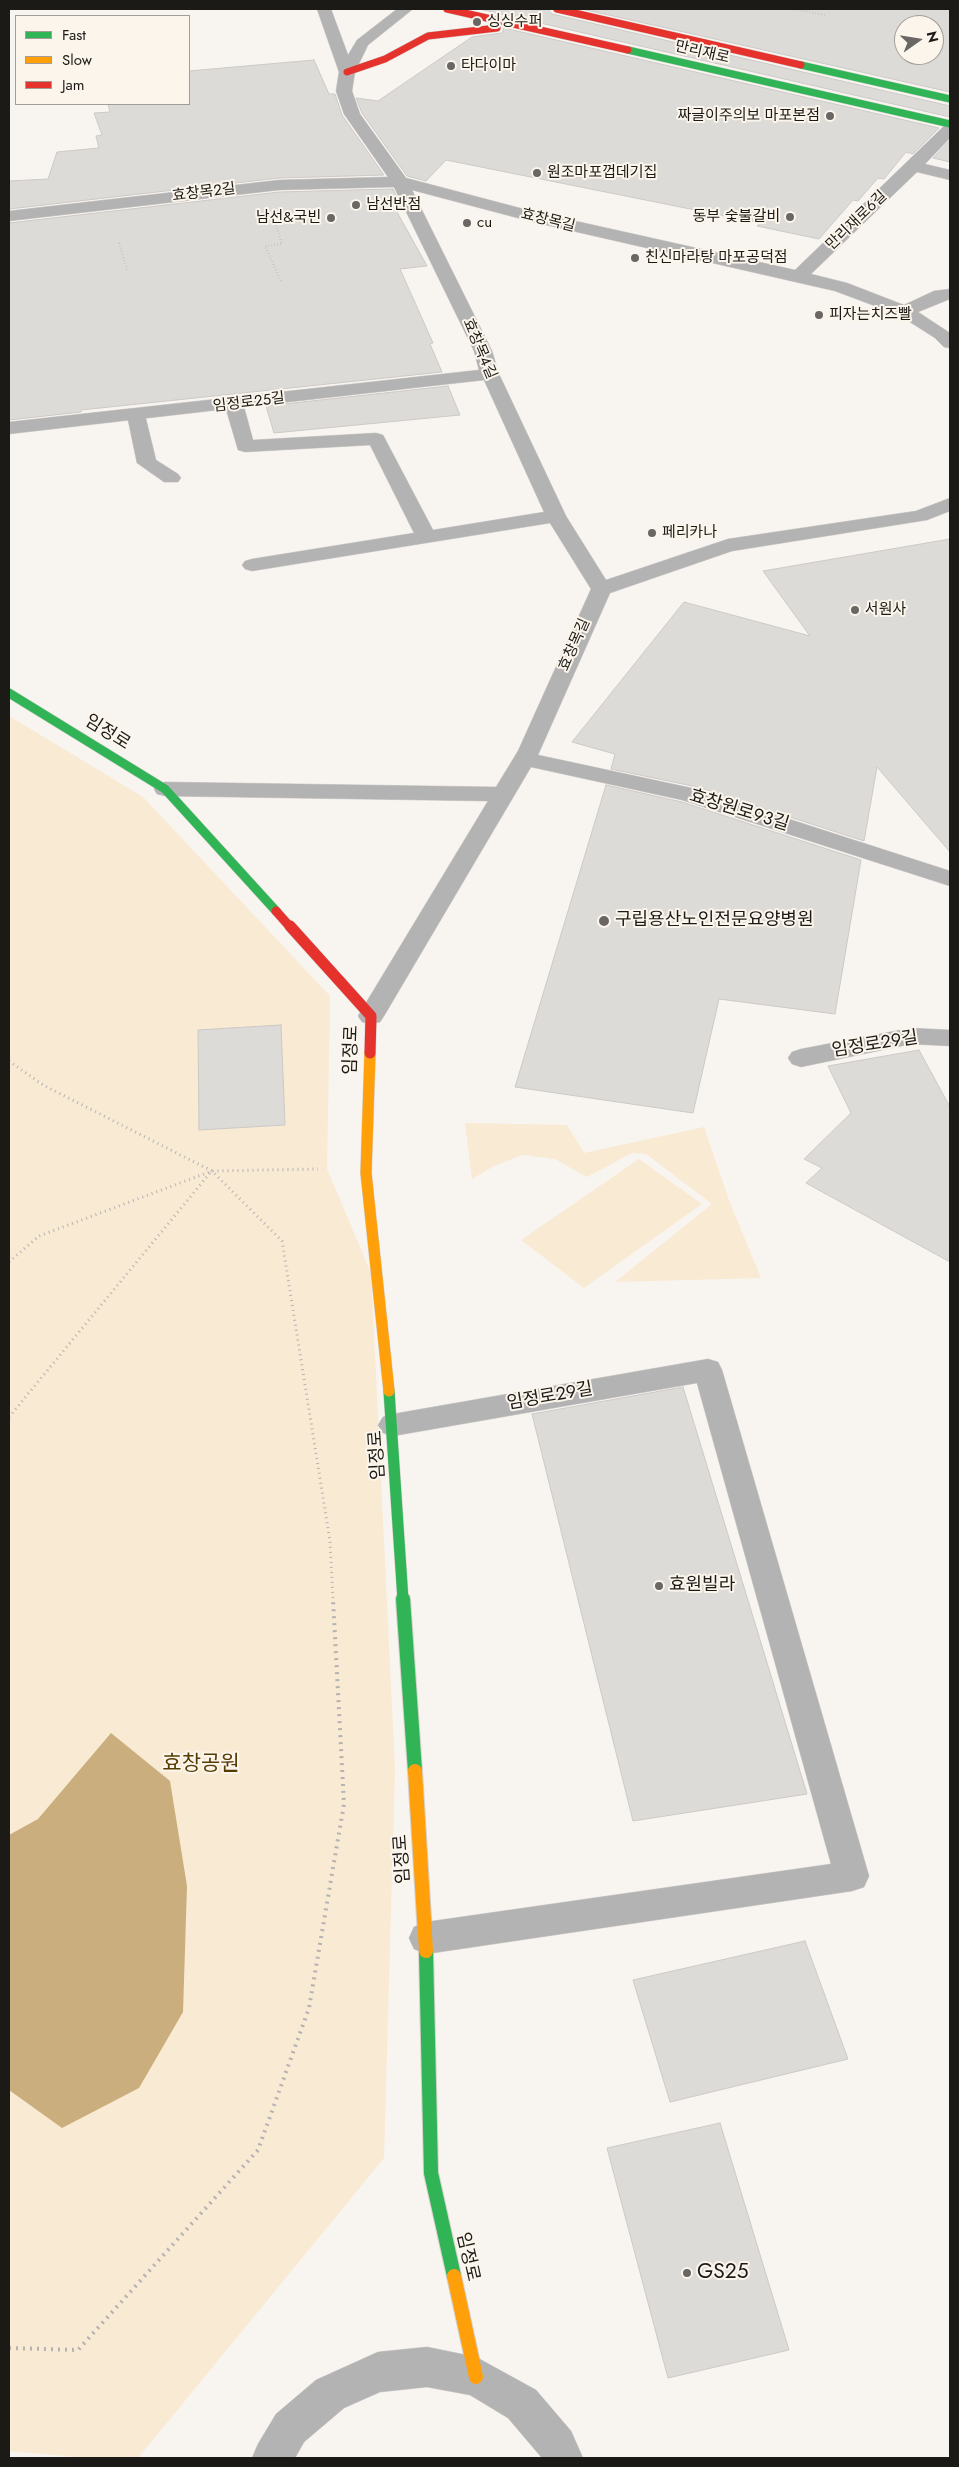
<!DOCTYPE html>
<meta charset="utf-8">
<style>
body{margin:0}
#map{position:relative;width:959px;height:2467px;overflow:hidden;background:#f8f4f0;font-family:Jost,sans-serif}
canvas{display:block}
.frame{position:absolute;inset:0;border:10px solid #1c1a17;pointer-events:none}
.legend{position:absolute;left:15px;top:15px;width:175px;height:90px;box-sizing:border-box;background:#fbf5ec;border:1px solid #a29d97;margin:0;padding:6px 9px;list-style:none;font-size:15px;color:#1c1a17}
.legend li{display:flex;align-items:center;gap:10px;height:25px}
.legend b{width:25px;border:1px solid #a29d97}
.north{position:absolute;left:894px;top:15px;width:50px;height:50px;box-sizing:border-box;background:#fbf5ec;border:1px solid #a29d97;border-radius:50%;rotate:77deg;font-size:14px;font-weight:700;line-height:20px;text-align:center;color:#1c1a17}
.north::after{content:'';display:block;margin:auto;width:18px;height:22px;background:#696663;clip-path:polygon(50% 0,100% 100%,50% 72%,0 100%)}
</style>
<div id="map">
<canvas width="959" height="2467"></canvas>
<div class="frame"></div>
<ul class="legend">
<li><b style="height:6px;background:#30b455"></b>Fast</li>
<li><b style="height:6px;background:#ff9f0a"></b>Slow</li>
<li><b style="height:6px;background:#e5322d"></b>Jam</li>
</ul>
<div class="north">N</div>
</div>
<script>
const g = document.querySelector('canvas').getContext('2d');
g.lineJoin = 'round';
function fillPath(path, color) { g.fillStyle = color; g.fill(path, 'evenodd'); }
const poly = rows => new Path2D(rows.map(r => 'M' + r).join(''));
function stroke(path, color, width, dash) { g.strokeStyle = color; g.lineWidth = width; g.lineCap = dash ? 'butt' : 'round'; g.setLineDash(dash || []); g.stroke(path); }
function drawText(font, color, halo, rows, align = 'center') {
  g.font = font + ' Jost,"Noto Sans KR",sans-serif'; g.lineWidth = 4; g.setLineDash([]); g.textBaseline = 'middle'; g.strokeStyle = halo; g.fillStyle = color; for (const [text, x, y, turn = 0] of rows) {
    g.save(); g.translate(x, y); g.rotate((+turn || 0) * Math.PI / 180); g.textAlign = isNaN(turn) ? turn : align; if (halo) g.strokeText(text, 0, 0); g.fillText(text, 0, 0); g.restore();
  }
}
fillPath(poly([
 [9,716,143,797,330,996,327,1169,371,1273,395,1769,384,2158,138,2458,88,2458,9,2451],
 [465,1123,567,1125,584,1153,704,1127,730,1203,761,1278,615,1282,712,1204,646,1154,632,1153,587,1177,555,1159,522,1155,494,1166,472,1179],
 [639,1159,702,1204,584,1288,521,1240]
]), '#f9ead3');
fillPath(poly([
 [111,1733,170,1781,187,1886,183,2012,139,2088,62,2128,9,2090,9,1835,38,1819]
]), '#caae7d');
const building = poly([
 [479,9,548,9,552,14,950,106,950,117,479,9],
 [582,9,950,9,950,92,582,9],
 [904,25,934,25,934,55,904,55,904,25],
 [504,28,939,128,913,154,906,152,884,179,878,178,858,201,853,200,819,239,757,226,760,223,446,160,426,181,407,176,362,113,356,98,378,101,472,37,502,33,504,28],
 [314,60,329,94,335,94,342,115,384,175,279,178,9,209,9,181,48,179,57,152,99,148,96,136,102,135,94,113,110,112,108,104,189,104,189,71,314,60],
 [950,140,950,162,933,158,950,140],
 [393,189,402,207,397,212,427,266,400,269,433,343,430,344,442,372,81,410,81,412,9,420,9,223,279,192,393,189],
 [448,386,460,415,274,433,266,406,448,386],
 [950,539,950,852,877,767,864,841,697,787,611,769,615,754,572,742,684,602,810,636,763,571,950,539],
 [606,785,682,802,861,860,835,1014,719,999,693,1113,515,1087,606,785],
 [281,1025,285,1125,199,1130,198,1030,281,1025],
 [919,1050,950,1107,950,1262,806,1183,822,1168,804,1159,851,1113,828,1066,919,1050],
 [683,1387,807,1794,633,1821,532,1414,683,1387],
 [805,1941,848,2059,670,2102,633,1980,805,1941],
 [720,2123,789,2350,668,2378,607,2148,720,2123]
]);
fillPath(building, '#dddbd8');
stroke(building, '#ccc9c6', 1);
const lane = poly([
 [136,409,143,411,145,415,156,460,178,474,181,478,178,482,164,482,137,463,127,415,129,411,136,409]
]);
const street = poly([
 [317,9,331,9,348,55,357,40,397,9,413,9,368,45,355,72,352,91,360,114,406,178,535,212,795,270,944,126,950,124,950,138,925,164,950,170,950,180,917,172,811,274,847,283,904,305,934,291,950,289,950,299,918,312,950,333,950,348,944,347,935,338,899,315,835,291,533,222,412,190,492,351,499,374,566,516,606,580,728,539,916,511,950,498,950,511,927,520,732,551,610,593,538,755,696,789,950,871,950,886,682,800,531,767,384,1016,380,1022,371,1024,362,1022,358,1016,488,801,165,796,157,794,154,789,157,784,165,782,496,787,518,751,591,589,550,523,252,571,245,569,242,565,245,561,252,559,414,533,370,445,245,452,238,450,226,409,9,434,9,422,479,370,474,351,394,187,279,190,9,221,9,211,279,180,388,177,344,114,336,91,339,72,317,9],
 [484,380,544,512,433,530,383,435,376,433,253,440,244,407,484,380],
 [911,1028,950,1030,950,1046,911,1044,801,1067,792,1064,788,1058,792,1052,801,1049,911,1028],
 [708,1359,718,1362,722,1370,869,1876,864,1887,852,1891,426,1954,414,1949,409,1938,414,1927,426,1922,831,1864,697,1383,393,1436,383,1433,378,1425,383,1417,393,1414,708,1359],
 [427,2347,476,2357,536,2390,571,2431,583,2458,542,2458,508,2418,470,2395,427,2387,380,2392,344,2408,304,2442,295,2458,252,2458,258,2444,276,2414,316,2380,378,2352,427,2347]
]);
const fastFar3 = poly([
 [628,50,950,124],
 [801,65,950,99]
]);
const fastFar2 = poly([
 [9,693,165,789,276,911]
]);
const fastFar1 = poly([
 [389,1391,403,1600]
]);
const fast = poly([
 [403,1599,415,1771],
 [426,1951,431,2173,454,2276]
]);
const slowFar1 = poly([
 [370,1053,366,1173,389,1391]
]);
const slow = poly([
 [415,1771,426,1951],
 [454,2276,476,2377]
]);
const jamFar2 = poly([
 [447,9,628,50],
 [557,9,801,65],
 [347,72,385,59,428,36,497,28]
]);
const jamFar1 = poly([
 [276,911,291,928]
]);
const jam = poly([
 [290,926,371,1016,370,1053]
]);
stroke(lane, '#d4d1ce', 1);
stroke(street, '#d4d1ce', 1);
stroke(fastFar3, '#d4d1ce', 8);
stroke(fastFar2, '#d4d1ce', 10);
stroke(fastFar1, '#d4d1ce', 12);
stroke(fast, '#d4d1ce', 16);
stroke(slowFar1, '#d4d1ce', 12);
stroke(slow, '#d4d1ce', 16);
stroke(jamFar2, '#d4d1ce', 8);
stroke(jamFar1, '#d4d1ce', 10);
stroke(jam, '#d4d1ce', 12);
stroke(poly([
 [792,9,826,15],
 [276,225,282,244,265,246,281,281],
 [119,243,127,270]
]), '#b5b3b2', 2, [0.5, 2.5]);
stroke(poly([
 [9,1061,43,1085,212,1171,282,1241,330,1541,333,1600],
 [9,1262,39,1236,212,1171,318,1169],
 [9,1417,210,1173]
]), '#b5b3b2', 3, [1, 4]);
stroke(poly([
 [9,2348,78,2350,258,2150,309,2008,344,1804,333,1599]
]), '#b5b3b2', 4, [2, 5]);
fillPath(lane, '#b4b3b4');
fillPath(street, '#b4b3b4');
stroke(fastFar3, '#30b455', 7);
stroke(fastFar2, '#30b455', 9);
stroke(fastFar1, '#30b455', 11);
stroke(fast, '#30b455', 14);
stroke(slowFar1, '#ff9f0a', 11);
stroke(slow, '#ff9f0a', 14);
stroke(jamFar2, '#e5322d', 7);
stroke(jamFar1, '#e5322d', 9);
stroke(jam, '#e5322d', 11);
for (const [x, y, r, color] of [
 [477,22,5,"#696663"],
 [451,66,5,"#696663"],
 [830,116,5,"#696663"],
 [537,173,5,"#696663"],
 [356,205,5,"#696663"],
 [790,217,5,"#696663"],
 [331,218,5,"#696663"],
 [467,223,5,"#696663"],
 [635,258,5,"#696663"],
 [819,315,5,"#696663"],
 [652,533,5,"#696663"],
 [855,610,5,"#696663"],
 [604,921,6,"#696663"],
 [659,1586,5,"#696663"],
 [687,2273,5,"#696663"]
]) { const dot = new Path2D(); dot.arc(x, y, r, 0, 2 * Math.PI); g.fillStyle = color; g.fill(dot); stroke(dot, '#fbf5ec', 2); }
drawText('15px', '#1c1a17', '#fbf5ec', [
 ["싱싱수퍼",487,22],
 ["타다이마",461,66],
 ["짜글이주의보 마포본점",820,116,"right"],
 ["원조마포껍데기집",547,173],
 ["남선반점",366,205],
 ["동부 숯불갈비",780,217,"right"],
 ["남선&국빈",321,218,"right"],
 ["cu",477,223],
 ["친신마라탕 마포공덕점",645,258],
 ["피자는치즈빨",829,315],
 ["페리카나",662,533],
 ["서원사",865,610]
], 'left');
drawText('15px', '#1c1a17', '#fbf5ec', [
 ["만리재로",702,53,13],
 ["효창목2길",204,193,-7],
 ["효창목길",548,221,14],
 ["만리재로6길",857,221,-44],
 ["효창목4길",479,349,67],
 ["임정로25길",249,403,-7],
 ["효창목길",575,645,-66]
]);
drawText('18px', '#1c1a17', '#fbf5ec', [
 ["임정로",107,733,32],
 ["효창원로93길",739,811,17],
 ["임정로29길",875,1045,-9],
 ["임정로",352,1050,-88],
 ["임정로29길",550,1397,-10],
 ["임정로",378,1455,-94],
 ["임정로",403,1859,-94],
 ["임정로",467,2257,77]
]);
drawText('18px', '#1c1a17', '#fbf5ec', [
 ["구립용산노인전문요양병원",615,921],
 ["효원빌라",669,1586]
], 'left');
drawText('21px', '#573c02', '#fbf5ec', [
 ["효창공원",201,1765]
]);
drawText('21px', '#1c1a17', '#fbf5ec', [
 ["GS25",697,2273]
], 'left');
</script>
